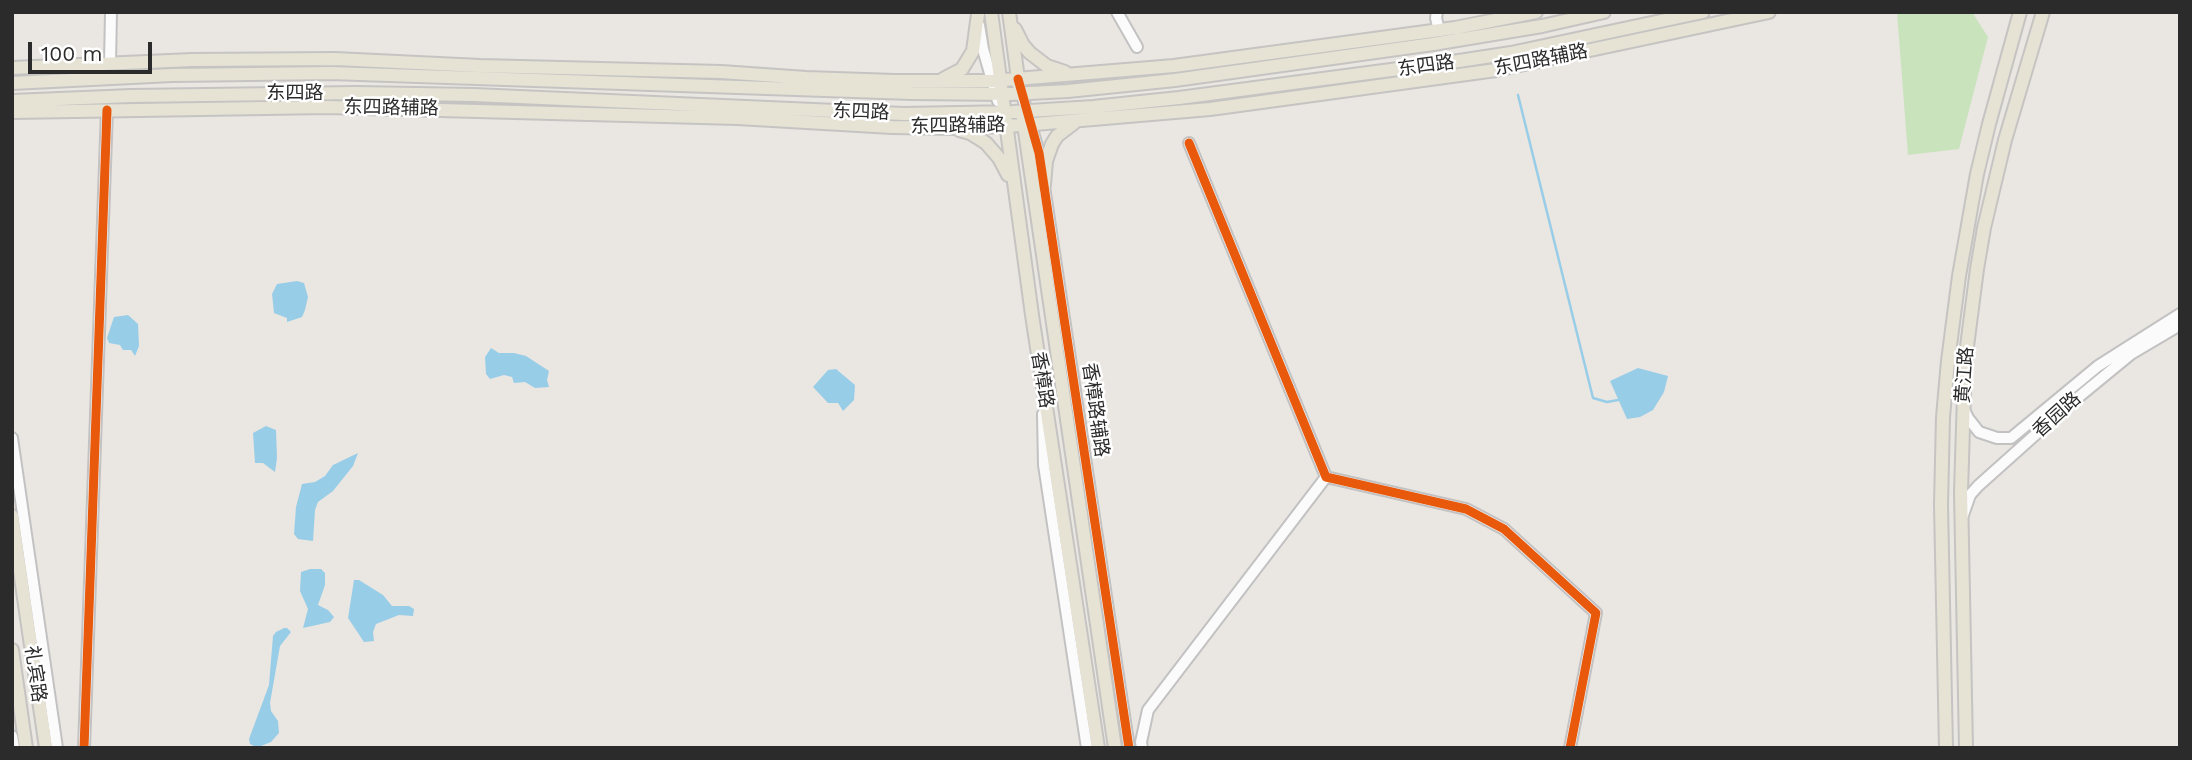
<!DOCTYPE html>
<meta charset="utf-8">
<style>
body{margin:0}
#map{position:relative;width:2192px;height:760px;overflow:hidden;background:#eae6e2;font-family:"Work Sans",sans-serif}
canvas{display:block}
.frame{position:absolute;inset:0;border:14px solid #2b2b2b;pointer-events:none}
.scale{position:absolute;left:28px;top:42px;width:124px;height:32px;box-sizing:border-box;border:4px solid #2b2b2b;border-top:0;padding-left:9px;font-size:21px;line-height:24px;white-space:nowrap;color:#2b2b2b;-webkit-text-stroke:5px #fff;paint-order:stroke}
</style>
<div id="map">
<canvas width="2192" height="760"></canvas>
<div class="frame"></div>
<div class="scale">100 m</div>
</div>
<script>
const g = document.querySelector('canvas').getContext('2d');
g.lineJoin = 'round';
function fillPath(path, color) { g.fillStyle = color; g.fill(path, 'evenodd'); }
const poly = rows => new Path2D(rows.map(r => 'M' + r).join(''));
function stroke(path, color, width, dash) { g.strokeStyle = color; g.lineWidth = width; g.lineCap = dash ? 'butt' : 'round'; g.setLineDash(dash || []); g.stroke(path); }
function drawText(font, color, halo, rows, align = 'center') {
  g.font = font + ' "Work Sans","Noto Sans SC",sans-serif'; g.lineWidth = 5; g.setLineDash([]); g.textBaseline = 'middle'; g.strokeStyle = halo; g.fillStyle = color; for (const [text, x, y, turn = 0] of rows) {
    g.save(); g.translate(x, y); g.rotate((+turn || 0) * Math.PI / 180); g.textAlign = isNaN(turn) ? turn : align; if (halo) g.strokeText(text, 0, 0); g.fillText(text, 0, 0); g.restore();
  }
}
fillPath(poly([
 [1897,12,1972,12,1988,37,1959,149,1908,155]
]), '#c9e3bc');
fillPath(poly([
 [297,281,304,283,308,297,305,310,302,317,287,322,287,318,274,313,272,294,277,284],
 [128,315,138,324,139,346,135,356,131,350,123,350,120,345,109,343,107,338,114,317],
 [491,348,499,353,514,353,526,356,549,371,547,380,549,387,535,388,525,382,514,383,512,377,504,375,490,379,486,374,485,357],
 [1638,368,1668,376,1664,392,1653,410,1640,417,1627,419,1610,381],
 [836,369,855,385,854,400,843,411,838,403,828,403,813,387,828,370],
 [266,426,276,430,277,458,275,472,263,463,255,463,253,433],
 [358,453,353,466,333,491,318,502,315,510,313,541,298,539,294,534,296,507,302,484,315,482,325,476,333,465],
 [310,569,321,569,325,573,325,585,318,605,328,610,334,617,330,622,303,628,308,609,300,591,301,572],
 [354,580,359,580,383,595,392,606,409,606,414,609,413,616,399,615,376,624,373,632,374,641,364,642,348,618],
 [284,628,287,628,291,632,280,646,270,703,271,711,278,721,279,733,271,742,261,746,254,746,250,744,249,739,269,685,273,636,276,632]
]), '#98cde8');
stroke(poly([
 [1518,95,1593,398,1607,402,1618,400]
]), '#98cde8', 2.5);
const minor = poly([
 [1117,12,1137,47],
 [1437,12,1436,18,1439,30],
 [979,25,983,49,998,101],
 [110,63,111,12],
 [1020,88,1039,153,1129,748],
 [1189,143,1326,477],
 [1964,410,1968,418,1979,432,1997,438,2011,438,2098,366,2180,314],
 [1043,414,1044,465,1087,748],
 [12,438,57,748],
 [1326,477,1466,509,1504,529,1596,613,1570,748],
 [1963,515,1970,495,1978,486,2064,409,2131,354,2180,325],
 [12,736,14,748],
 [84,748,107,110],
 [1142,748,1141,742,1148,710,1326,477]
]);
const major = poly([
 [991,12,1032,315,1098,748],
 [1009,12,1019,86],
 [1015,29,1023,45,1030,53,1047,66,1065,72],
 [12,68,192,60,335,59,480,66,721,72,806,78,895,81,992,81,1174,66,1455,28,1536,12],
 [943,79,962,69,973,51,978,14],
 [12,83,172,75,331,73,912,93,1011,94,1068,91,1175,80,1433,44,1542,26,1604,12],
 [12,101,131,96,356,93,474,95,904,114,1013,112,1093,107,1179,98,1459,61,1511,53,1703,12],
 [12,112,328,107,738,118,892,127,959,128,1023,125,1210,109,1496,70,1769,12],
 [1023,118,1115,748],
 [959,130,970,133,986,143,999,158,1008,175],
 [1044,185,1046,161,1052,144,1057,136,1074,123],
 [12,516,46,748],
 [12,650,26,748],
 [1946,748,1941,505,1943,417,1948,361,1959,276,1977,174,1989,124,2020,12],
 [1966,748,1961,492,1965,362,1977,269,1984,228,2005,140,2043,12]
]);
stroke(minor, '#c3c2c2', 14);
stroke(major, '#c5c4c2', 16);
stroke(minor, '#fcfbfb', 10);
stroke(major, '#e6e3d5', 12);
stroke(poly([
 [1018,79,1039,153,1129,748],
 [1189,143,1326,477,1466,509,1504,529,1596,613,1570,748],
 [84,748,107,110]
]), '#e8590c', 9);
drawText('19px', '#2b2b2b', '#fff', [
 ["东四路辅路",1541,60,-11],
 ["东四路",1426,66,-8],
 ["东四路",295,93],
 ["东四路辅路",391,108,1],
 ["东四路",861,112,2],
 ["东四路辅路",958,126,-1],
 ["黄江路",1965,375,-86],
 ["香樟路",1042,380,81],
 ["香樟路辅路",1095,410,82],
 ["香园路",2057,415,-42],
 ["礼宾路",35,674,82]
]);
</script>
